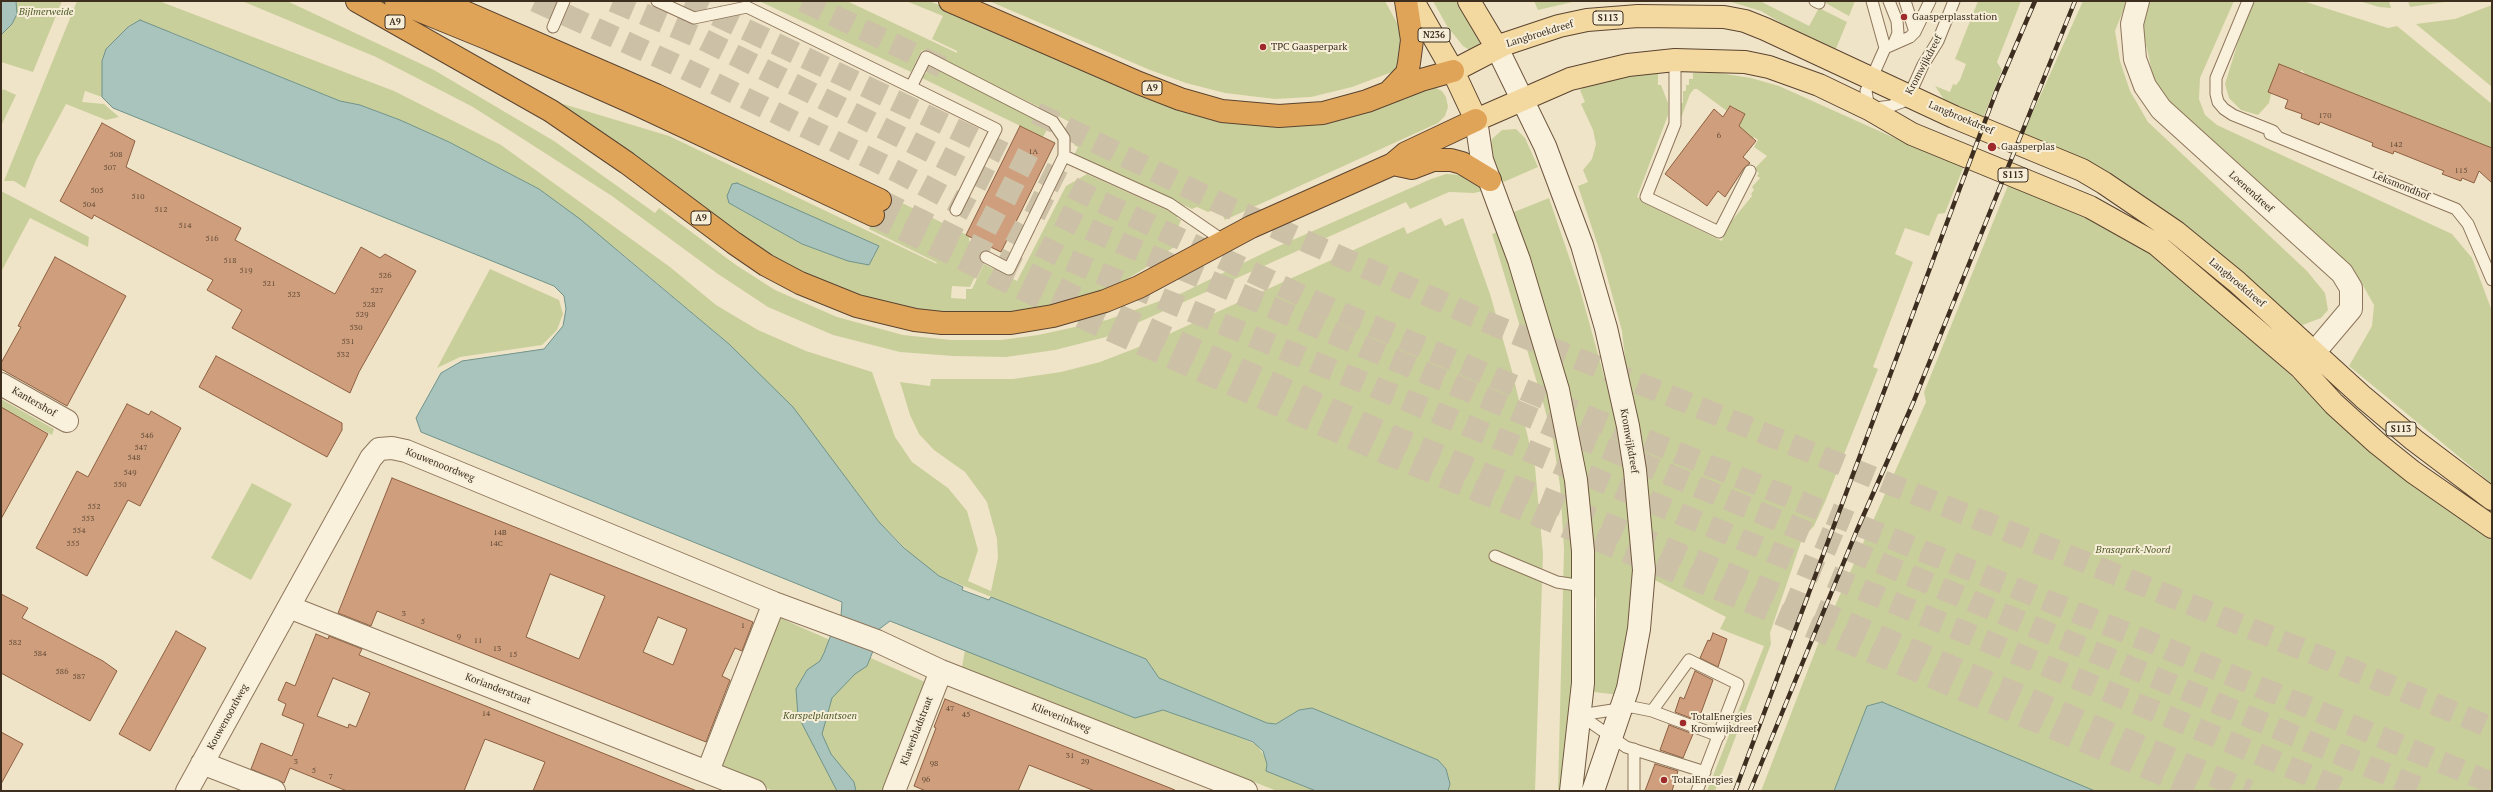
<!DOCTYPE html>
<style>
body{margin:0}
#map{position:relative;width:2493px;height:792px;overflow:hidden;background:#f0e4c8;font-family:"PT Serif",serif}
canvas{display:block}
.frame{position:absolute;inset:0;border:2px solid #3d2e20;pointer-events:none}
</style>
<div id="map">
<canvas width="2493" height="792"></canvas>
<div class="frame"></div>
</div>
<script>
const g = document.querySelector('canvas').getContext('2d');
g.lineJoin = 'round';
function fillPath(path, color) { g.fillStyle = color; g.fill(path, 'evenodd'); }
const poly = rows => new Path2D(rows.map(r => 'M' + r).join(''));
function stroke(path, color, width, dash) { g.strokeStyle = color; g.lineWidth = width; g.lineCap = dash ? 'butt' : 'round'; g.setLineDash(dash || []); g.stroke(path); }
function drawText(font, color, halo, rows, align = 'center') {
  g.font = font + ' "PT Serif",serif'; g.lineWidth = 4; g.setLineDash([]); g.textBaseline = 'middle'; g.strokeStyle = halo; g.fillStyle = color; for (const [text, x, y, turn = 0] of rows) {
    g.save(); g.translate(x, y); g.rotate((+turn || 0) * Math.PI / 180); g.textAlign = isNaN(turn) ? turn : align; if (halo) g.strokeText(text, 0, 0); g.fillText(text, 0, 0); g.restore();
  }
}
fillPath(poly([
 [16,1,62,1,33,72,1,62,1,35,12,24,16,9],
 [77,1,159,1,394,91,501,145,670,267,716,305,758,330,806,351,872,372,895,437,912,462,948,488,967,511,978,550,968,581,991,591,998,558,997,539,987,502,965,472,934,450,919,434,910,415,900,382,930,386,931,379,1013,379,1061,372,1100,362,1149,343,1404,227,1407,234,1441,218,1445,226,1463,218,1490,294,1512,371,1535,467,1543,554,1535,791,1448,791,1450,784,1446,769,1438,760,1312,708,1299,710,1276,724,1267,723,1159,678,1146,659,939,576,924,567,879,522,846,478,729,344,625,256,539,189,449,142,400,120,360,105,340,101,171,32,130,25,106,49,102,61,102,97,85,91,82,102,104,104,119,117,106,120,66,104,36,160,25,188,14,181,4,181],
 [242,1,287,1,434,70,554,141,655,213,659,208,736,265,775,290,837,317,903,335,951,340,1001,340,1038,335,1107,320,1182,293,1272,249,1431,179,1446,174,1461,175,1478,183,1483,191,1474,193,1449,192,1410,209,1406,202,1106,337,1055,350,1006,357,953,356,900,352,833,335,768,307,718,274,612,196,473,107,376,57],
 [759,1,847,1,957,53,957,51,932,39,943,16,906,1,929,1,1229,120,1432,86,1442,91,1446,97,1448,107,1445,116,1438,123,1225,220,1222,214,1211,211,1208,212,1197,207,1192,209,1074,155,1078,147,1074,145,1079,133,1074,130,1070,122,922,50,911,72],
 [989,1,1385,1,1403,34,1400,69,1352,87,1311,97,1275,99,1225,93,1186,83,1150,70],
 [1433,1,1457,1,1479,39,1480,46,1471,51,1463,46,1447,26],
 [1534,1,1577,1,1538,10],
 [1728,1,1760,1,1809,26,1819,8,1847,22,1835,51,1803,36,1761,11],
 [1822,1,1855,1,1849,16],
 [1978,1,2021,1,1997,62,2002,70,1983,118,1945,101,1935,86,1950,92,1953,84,1956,85,1960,80,1966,64,1955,59],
 [2083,1,2127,1,2115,31,2120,61,2130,91,2148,122,2307,271,2325,293,2328,310,2321,318,2300,326,2087,162,2023,134],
 [2148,1,2234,1,2200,78,2199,99,2205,115,2217,125,2452,234,2472,258,2492,311,2492,484,2349,366,2372,326,2374,305,2361,282,2315,233,2166,101,2153,76,2141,22],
 [2254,1,2303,1,2388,28,2397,26,2492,104,2492,151,2348,105,2352,93,2310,81,2302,70,2291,80,2275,77,2269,103,2258,115,2241,110,2229,98,2225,84,2243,26],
 [2359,1,2389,1,2391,8,2379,7],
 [2408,1,2452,1,2410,7],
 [2492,5,2492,87,2416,24,2455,19],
 [930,68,937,72,938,70,1047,123,1046,127,1048,128,1043,137,922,78],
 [1706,71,1751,78,1779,86,1917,148,1964,166,1945,213,1938,214,1929,236,1905,228,1895,254,1913,262,1873,367,1878,369,1825,502,1814,526,1802,539,1770,633,1771,644,1715,791,1707,791,1764,646,1720,629,1726,617,1649,577,1622,331,1602,258,1578,186,1588,182,1583,170,1592,159,1596,144,1593,130,1581,104,1585,102,1580,90,1589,85,1644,73,1658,72,1658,85,1661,85,1668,103,1668,115,1637,197,1645,201,1644,203,1722,241,1725,229,1752,196,1751,194,1754,190,1752,187,1760,178,1757,176,1759,173,1754,169,1767,156,1754,147,1758,140,1754,137,1750,142,1736,132,1745,114,1730,106,1727,111,1697,89,1694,89,1690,94,1681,118,1680,103,1683,103,1683,91,1686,91,1686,85,1689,85,1689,79,1693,79,1693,73,1706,73],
 [3,89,16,95,1,126,1,93],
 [540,97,669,136,937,264,936,262,869,229,886,195,969,236,969,241,988,250,970,287,952,286,951,298,966,299,966,289,972,289,984,264,1017,281,1066,186,1087,174,1178,215,1177,218,1181,220,1172,242,1176,246,1168,251,1170,253,1122,282,1072,303,992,316,901,310,803,277],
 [738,185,879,246,869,265,848,261,802,244,729,203],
 [1516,129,1525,138,1538,167,1499,184,1490,150,1492,139,1502,130],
 [2009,183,2072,210,2142,247,2167,265,2330,410,2459,517,2492,540,2492,791,2095,791,1882,702,1867,706,1834,791,1761,791,1818,644,1926,402,1924,392],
 [1,191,89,237,88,247,30,218,1,272],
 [1549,198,1579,286,1613,408,1638,560,1619,695,1594,692,1596,601,1587,545,1509,214],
 [1503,230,1559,417,1575,582,1571,704,1565,791,1558,791,1564,549,1560,486,1553,440,1544,406,1492,234],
 [490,269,559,300,563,314,557,330,542,345,460,357,437,368],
 [1,399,54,429,52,435,1,407],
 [252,483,292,504,251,580,211,558],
 [778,617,925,682,882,791,773,791,719,767],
 [965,650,1135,718,1163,710,1237,736,1257,745,1277,775,1316,791,1277,791,962,667]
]), '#c9cf9b');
const water = poly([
 [1,1,16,1,17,14,12,24,1,35,1,1],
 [140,20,340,101,360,105,400,120,449,142,539,189,580,219,729,344,793,407,879,522,904,548,939,576,963,587,962,590,989,600,991,597,1146,659,1159,678,1267,723,1276,724,1299,710,1312,708,1438,760,1446,769,1450,784,1448,791,1316,791,1266,771,1267,764,1263,751,1253,742,1237,736,1163,710,1135,718,890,621,878,630,877,641,867,666,855,674,832,698,822,734,831,754,854,782,856,791,837,791,798,716,796,689,807,670,820,661,824,653,835,624,841,616,842,602,421,432,416,418,441,373,462,361,544,349,563,326,566,309,564,296,554,286,113,108,102,97,102,61,106,49,128,27,140,20],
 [737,183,879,246,869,265,848,261,802,244,729,203,727,196,732,184,737,183],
 [1882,702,2095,791,1834,791,1867,706,1882,702]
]);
fillPath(water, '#a9c4bc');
stroke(water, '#6f938a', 1);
const building = poly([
 [2279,64,2492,148,2492,183,2479,171,2474,183,2462,178,2461,181,2442,174,2444,171,2394,151,2393,154,2372,146,2373,143,2320,122,2319,125,2301,118,2302,114,2285,108,2288,100,2268,92,2279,64],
 [1730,106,1745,114,1739,126,1756,141,1743,157,1750,163,1744,168,1725,197,1718,191,1707,206,1665,174,1714,109,1723,117,1730,106],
 [102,123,135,141,126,167,241,228,235,240,335,294,361,247,380,258,385,254,416,271,359,372,350,393,232,328,242,310,207,290,213,280,94,215,92,219,60,201,102,123],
 [1020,126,1055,143,1001,252,966,235,1020,126],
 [55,257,126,296,67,406,1,369,1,363,21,327,18,326,55,257],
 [216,356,342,423,342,430,327,457,199,387,216,356],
 [127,404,149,415,151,411,181,428,140,506,128,500,87,576,36,548,77,471,88,477,127,404],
 [1,407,48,434,1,519,1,407],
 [392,478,753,622,742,651,735,648,722,676,730,680,706,742,377,611,371,626,338,613,392,478],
 [550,574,605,596,579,659,526,637,550,574],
 [658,617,687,629,673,665,643,652,658,617],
 [1,594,28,608,22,618,103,661,117,671,90,721,1,673,1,594],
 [176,631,206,648,150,751,119,734,176,631],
 [1713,633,1727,639,1718,667,1700,658,1708,640,1710,641,1713,633],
 [316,634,328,639,329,636,362,649,359,655,697,791,533,791,545,762,485,739,464,791,347,791,290,768,284,783,251,769,261,743,292,756,304,724,282,715,286,704,278,700,286,682,295,686,316,634],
 [333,678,370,693,356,727,349,724,348,728,317,716,333,678],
 [1695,671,1713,680,1698,721,1675,712,1680,697,1684,699,1695,671],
 [945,699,1175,790,1174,791,1095,791,1029,765,1018,791,926,791,914,786,936,728,934,727,945,699],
 [1669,725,1693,734,1683,758,1660,750,1669,725],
 [1,732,23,744,1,784,1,732],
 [1655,764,1678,771,1672,791,1645,791,1655,764]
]);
fillPath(building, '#cf9f7d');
stroke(building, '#8d5f41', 1);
stroke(poly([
 [535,1,685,69,894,170,1066,259,2347,791],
 [613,1,698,37,1081,226,1418,370,2427,791],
 [686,1,974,138,1095,199,1318,303,1596,420,2160,646,2492,783],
 [803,1,946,69],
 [1036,113,1222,204,1496,326,2324,658,2492,728],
 [880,200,1072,295,1390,435,1841,620,2249,791],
 [873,215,1058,307,1382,452,1898,663,2201,791]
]), '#ccc0a6', 22, [22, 11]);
const lane = poly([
 [657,1,694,18,747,7,911,87,926,57,1053,122,1064,138,1064,156,1009,269,986,257],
 [1815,1,1819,3],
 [1872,1,1885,48],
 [1889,1,1897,21,1898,33,1894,43],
 [1905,1,1915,32],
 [1930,1,1915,32,1910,37,1885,48,1866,91,1869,109,1891,106,1902,102,1909,96,1923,65,1938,41,1954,1],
 [2248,1,2216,78,2216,94,2218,102,2224,109,2233,115,2273,131,2277,136],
 [553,27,564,1],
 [1675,60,1675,124,1646,197,1719,232,1750,171],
 [911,87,996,129,956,210],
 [2270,134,2456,209,2468,224,2492,280],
 [1064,156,1170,204,1224,241],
 [1495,556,1557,582,1583,586],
 [1652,711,1689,660,1738,684,1697,791],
 [1580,715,1632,707,1652,711,1719,736],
 [1580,715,1626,747,1705,772],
 [1634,749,1634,791]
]);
const street = poly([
 [2138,1,2132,24,2135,59,2145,86,2161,109,2342,273,2351,288,2351,309,2302,367],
 [1,384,67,421],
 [289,607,755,791],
 [202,763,274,791],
 [708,771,774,603],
 [187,791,371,458,379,449,392,448,406,451,774,603,877,641,941,671,1246,791],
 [894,791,941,671]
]);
const secondary = poly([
 [1497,48,1545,146,1582,245,1606,328,1628,426,1635,470,1644,570,1639,629,1628,688,1593,791],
 [1476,120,1482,160,1519,260,1558,390,1576,480,1583,551,1583,683,1571,791]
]);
const primary = poly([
 [1413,1,1453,71,1476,120,1570,79,1628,65,1675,60,1745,62,1769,67,1819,85,1869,109,1912,134,2090,207,2156,244,2301,368,2334,404,2378,444,2413,472,2492,527],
 [1469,1,1497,48],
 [1453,71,1505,44,1559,26,1587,20,1638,16,1724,17,1745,21,1765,29,1954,117,2082,170,2104,183,2176,232,2237,282,2363,397,2414,440,2492,499]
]);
const highway = poly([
 [357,1,551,111,627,163,734,243,766,265,800,283,857,306,915,320,942,323,1011,323,1053,316,1105,301,1139,287,1251,227,1393,164,1406,153,1476,120],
 [396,1,489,39,636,104,873,215],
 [439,1,656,95,880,200],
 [950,1,1139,83,1180,99,1222,111,1279,116,1323,113,1367,101,1421,80,1453,71],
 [1390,91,1407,73,1409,63,1412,40,1406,1],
 [1393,164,1412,168,1433,160,1451,160,1462,163,1490,180]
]);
stroke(lane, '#8d765c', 13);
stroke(street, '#8d765c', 24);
stroke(secondary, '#6f573f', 24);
stroke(primary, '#5b4430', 24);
stroke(highway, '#5b4430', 24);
stroke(lane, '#faf1dc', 11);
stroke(street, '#faf1dc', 22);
stroke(secondary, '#faf1dc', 22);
stroke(primary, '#f3d9a0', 22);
stroke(highway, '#e0a458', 22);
const rail = poly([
 [1735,791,1955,201,1996,92,2035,1],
 [1750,791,1857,530,1913,403,2075,1]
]);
stroke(rail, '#3d2e20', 4.5);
stroke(rail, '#f7eed8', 3, [9]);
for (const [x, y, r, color] of [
 [1904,17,4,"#9e2a2b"],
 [1263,47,4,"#9e2a2b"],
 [1992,147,5,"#9e2a2b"],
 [1683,723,4,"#9e2a2b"],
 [1664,780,4,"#9e2a2b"]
]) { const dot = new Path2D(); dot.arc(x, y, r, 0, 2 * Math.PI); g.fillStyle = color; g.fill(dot); stroke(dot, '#f7eed8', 1.5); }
drawText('8px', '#624a37', null, [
 ["170",2325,116],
 ["6",1719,136],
 ["142",2396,145],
 ["1A",1033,152],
 ["508",116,155],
 ["507",110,168],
 ["115",2461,171],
 ["505",97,191],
 ["510",138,197],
 ["504",89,205],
 ["512",161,210],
 ["514",185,226],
 ["516",212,239],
 ["518",230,261],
 ["519",246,271],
 ["526",385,276],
 ["521",269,284],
 ["527",377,291],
 ["523",294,295],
 ["528",369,305],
 ["529",362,315],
 ["530",356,328],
 ["531",348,342],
 ["532",343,355],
 ["546",147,436],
 ["547",141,448],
 ["548",134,458],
 ["549",130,473],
 ["550",120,485],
 ["552",94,507],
 ["553",88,519],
 ["554",79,531],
 ["14B",500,533],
 ["555",73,544],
 ["14C",496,544],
 ["3",404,614],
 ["5",423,622],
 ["1",743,626],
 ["9",459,637],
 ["11",478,641],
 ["582",15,643],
 ["13",497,649],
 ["584",40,654],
 ["15",513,655],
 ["586",62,672],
 ["587",79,677],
 ["47",950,709],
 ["14",486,714],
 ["45",966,715],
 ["31",1070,756],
 ["3",296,762],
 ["29",1085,762],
 ["98",934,764],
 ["5",314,771],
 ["7",331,777],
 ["96",926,780]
]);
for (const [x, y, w] of [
 [1608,18,30],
 [395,22,20],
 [1434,35,32],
 [1152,88,20],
 [2013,175,30],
 [701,218,20],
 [2401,429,30]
]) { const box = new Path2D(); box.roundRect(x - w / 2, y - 7, w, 14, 3); g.fillStyle = '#f7eed8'; g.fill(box); stroke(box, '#3d2e20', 1); }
drawText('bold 9px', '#3d2e20', null, [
 ["S113",1608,18],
 ["A9",395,22],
 ["N236",1434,35],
 ["A9",1152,88],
 ["S113",2013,175],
 ["A9",701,218],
 ["S113",2401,429]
]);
drawText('italic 10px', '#4d5a26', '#f7eed8', [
 ["Bijlmerweide",46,12],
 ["Brasapark-Noord",2133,550],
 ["Karspelplantsoen",820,716]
]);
drawText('10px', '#3d2e20', '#f7eed8', [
 ["Gaasperplasstation",1912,17],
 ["TPC Gaasperpark",1271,47],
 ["Gaasperplas",2001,147],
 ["TotalEnergies",1691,717],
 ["Kromwijkdreef",1691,729],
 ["TotalEnergies",1672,780]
], 'left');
drawText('10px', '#3d2e20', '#f7eed8', [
 ["Langbroekdreef",1540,34,-17],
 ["Kromwijkdreef",1924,65,-62],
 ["Langbroekdreef",1961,118,23],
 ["Leksmondhof",2401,186,22],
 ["Loenendreef",2251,192,42],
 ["Langbroekdreef",2237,283,40],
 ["Kantershof",34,402,30],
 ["Kromwijkdreef",1629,441,80],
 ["Kouwenoordweg",440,465,22],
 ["Korianderstraat",498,689,21],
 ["Kouwenoordweg",228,717,-61],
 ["Klieverinkweg",1061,718,22],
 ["Klaverbladstraat",917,731,-69]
]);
</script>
